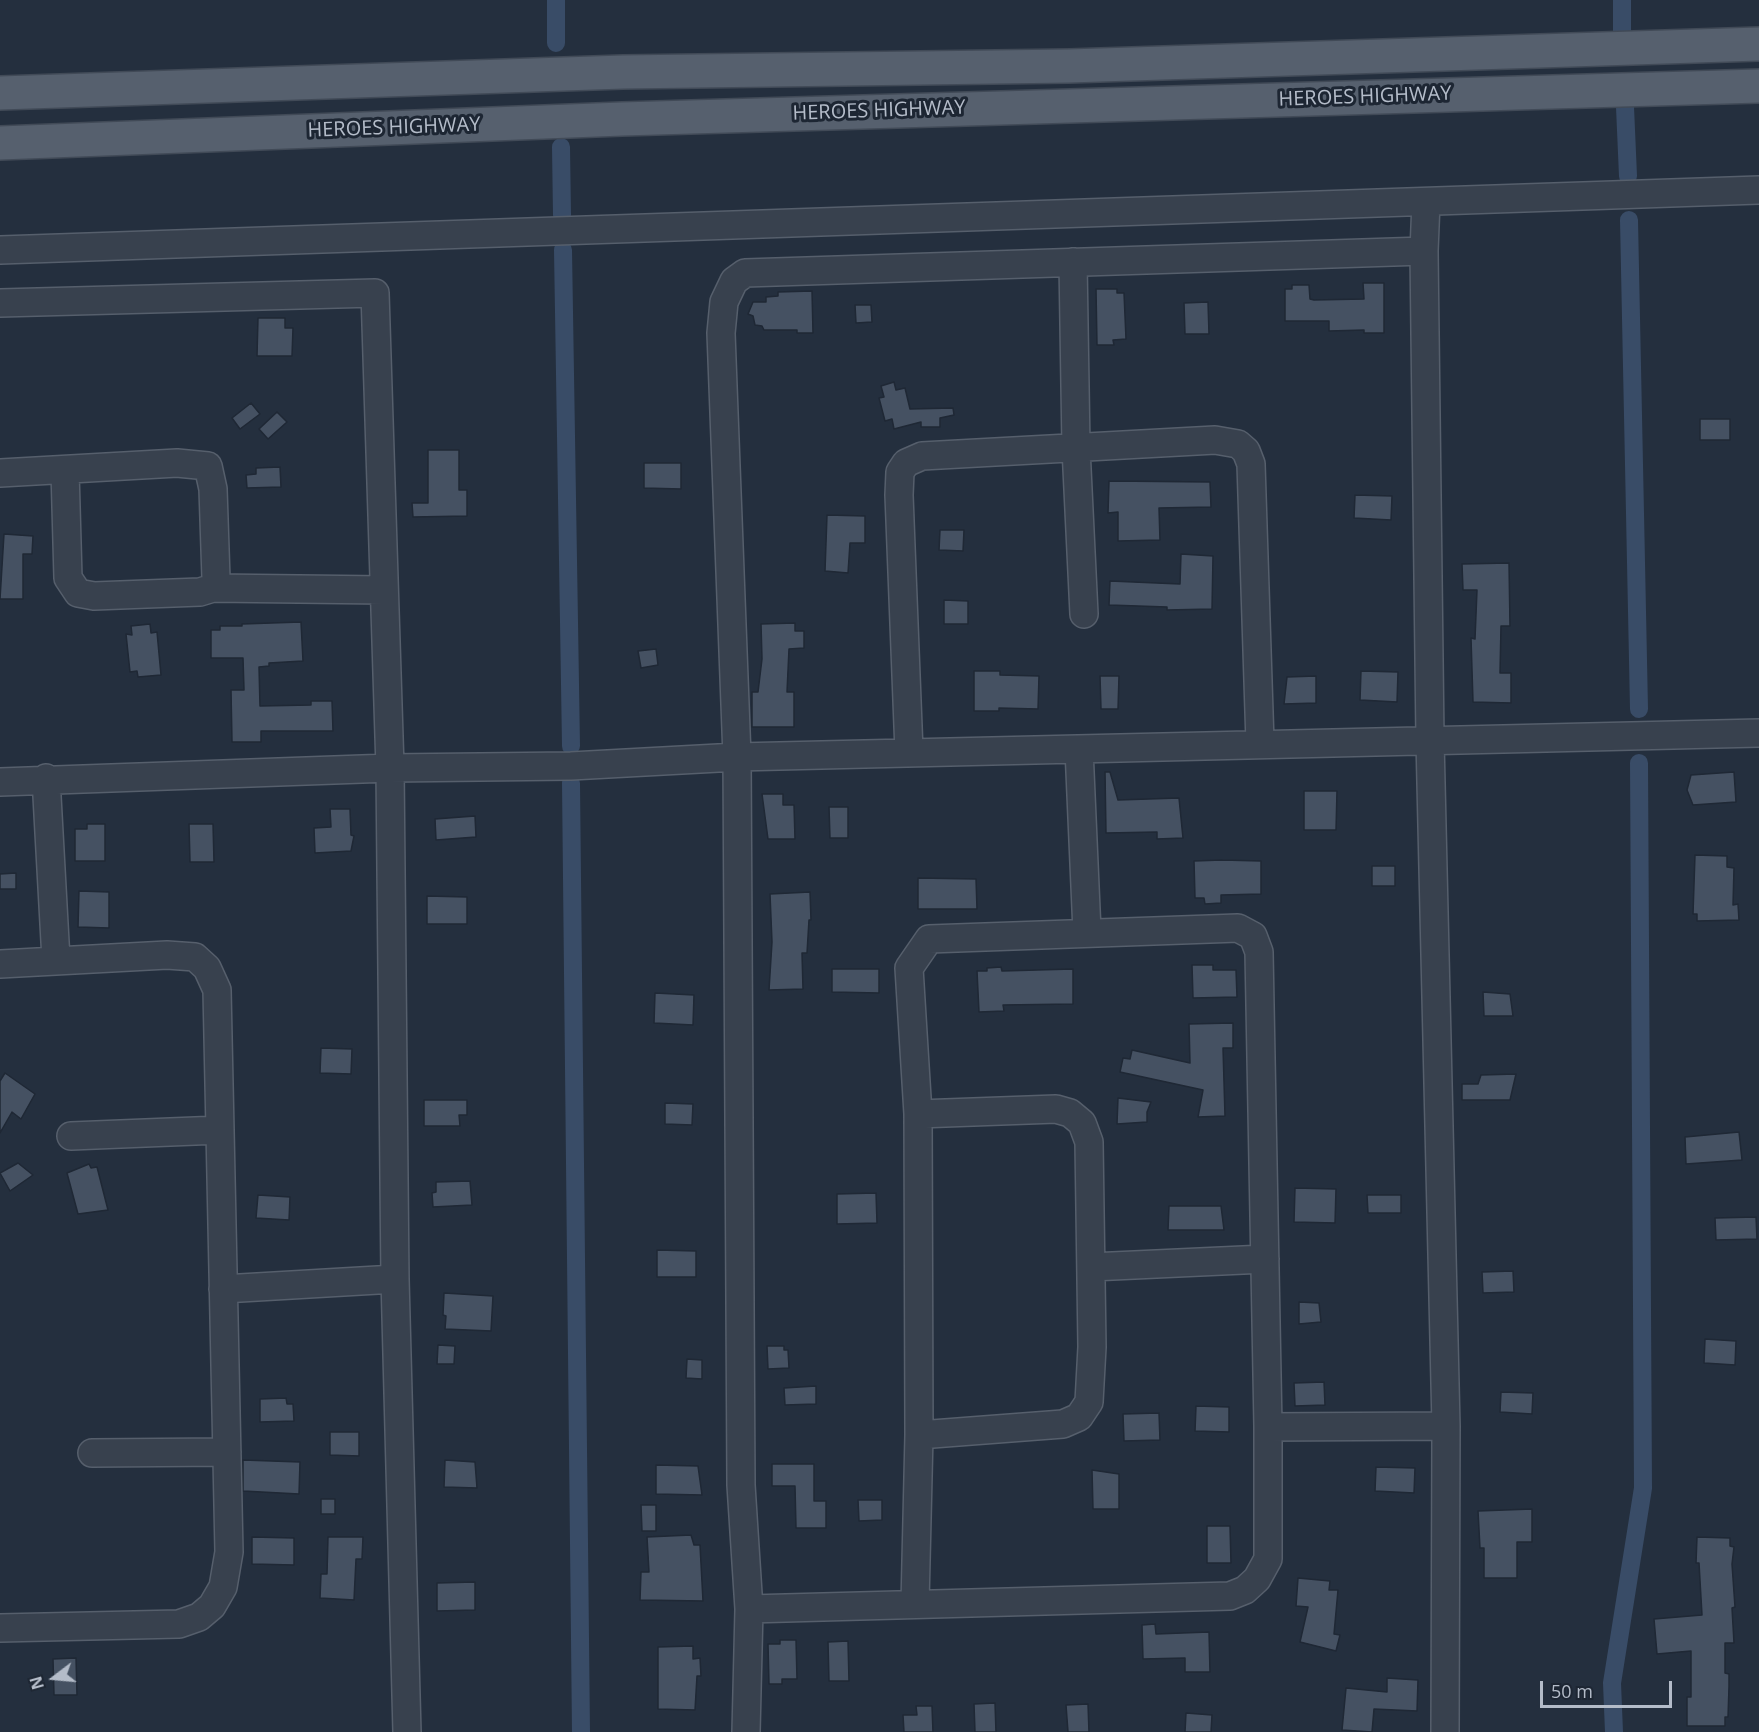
<!DOCTYPE html>
<style>
body{margin:0}
#map{position:relative;width:1759px;height:1732px;overflow:hidden;background:#242f3e;font-family:"Open Sans",sans-serif}
canvas{display:block}
.north{position:absolute;left:24px;top:1648px;width:60px;height:60px;-webkit-text-stroke:4px #1d2633;paint-order:stroke;rotate:254deg;font-size:16px;font-weight:700;line-height:24px;text-align:center;color:#b4bcc9}
.north::after{content:'';display:block;margin:auto;width:21px;height:27px;background:#b4bcc9;clip-path:polygon(50% 0,100% 100%,50% 72%,0 100%)}
.scale{position:absolute;left:1540px;top:1681px;width:132px;height:27px;box-sizing:border-box;border:3px solid #b4bcc9;border-top:0;padding-left:8px;font-size:18px;line-height:21px;white-space:nowrap;color:#b4bcc9;-webkit-text-stroke:4px #1d2633;paint-order:stroke}
</style>
<div id="map">
<canvas width="1759" height="1732"></canvas>
<div class="north">N</div>
<div class="scale">50 m</div>
</div>
<script>
const g = document.querySelector('canvas').getContext('2d');
g.lineJoin = 'round';
const poly = rows => new Path2D(rows.map(r => 'M' + r).join(''));
function stroke(path, color, width, dash) { g.strokeStyle = color; g.lineWidth = width; g.lineCap = dash ? 'butt' : 'round'; g.setLineDash(dash || []); g.stroke(path); }
function fillPath(path, color) { g.fillStyle = color; g.fill(path, 'evenodd'); }
function drawText(font, color, halo, rows, align = 'center') {
  g.font = font + ' "Open Sans",sans-serif'; g.lineWidth = 6; g.setLineDash([]); g.textBaseline = 'middle'; g.strokeStyle = halo; g.fillStyle = color; for (const [text, x, y, turn = 0] of rows) {
    g.save(); g.translate(x, y); g.rotate((+turn || 0) * Math.PI / 180); g.textAlign = isNaN(turn) ? turn : align; if (halo) g.strokeText(text, 0, 0); g.fillText(text, 0, 0); g.restore();
  }
}
stroke(poly([
 [556,0,556,43],
 [1622,34,1622,0],
 [1625,107,1628,176],
 [561,147,562,215],
 [1629,220,1639,709],
 [563,250,571,746],
 [571,783,581,1732],
 [1614,1732,1612,1683,1643,1488,1639,763]
]), '#394c67', 18);
const building = poly([
 [1363,283,1384,283,1384,333,1364,333,1364,330,1329,331,1329,321,1285,321,1285,289,1292,289,1292,285,1309,285,1310,299,1314,300,1364,299,1363,283],
 [1096,289,1117,289,1117,293,1124,293,1126,339,1113,340,1114,345,1097,345,1096,289],
 [812,291,813,333,797,333,797,330,764,330,762,326,755,325,753,316,748,314,753,302,766,302,766,297,778,296,778,292,812,291],
 [1208,302,1209,334,1185,334,1184,303,1208,302],
 [855,305,871,305,872,322,856,323,855,305],
 [258,318,285,318,285,328,293,328,292,356,257,356,258,318],
 [894,382,896,390,905,388,910,409,953,408,954,415,940,418,940,427,921,427,921,422,894,429,892,419,885,421,879,398,884,397,881,386,894,382],
 [251,403,260,414,240,429,232,418,251,403],
 [277,412,287,422,268,439,259,429,277,412],
 [1700,419,1730,419,1730,440,1700,440,1700,419],
 [428,450,459,450,459,490,467,490,467,516,413,517,412,503,428,503,428,450],
 [644,463,681,463,681,489,644,488,644,463],
 [280,467,281,487,247,488,246,475,256,474,256,468,280,467],
 [1109,481,1210,482,1211,507,1159,508,1160,540,1118,541,1118,512,1108,513,1109,481],
 [1355,495,1392,496,1391,520,1354,518,1355,495],
 [827,515,865,516,865,543,850,543,848,573,825,571,827,515],
 [940,530,964,530,963,551,939,550,940,530],
 [4,534,33,536,32,554,23,554,23,599,0,599,4,534],
 [1181,554,1213,556,1212,609,1167,610,1167,607,1109,605,1110,581,1180,584,1181,554],
 [1509,563,1510,626,1501,626,1500,673,1511,673,1511,703,1473,702,1471,638,1475,639,1477,590,1463,590,1462,564,1509,563],
 [944,600,968,601,968,624,944,624,944,600],
 [301,622,303,661,269,663,269,666,259,667,260,706,311,705,311,701,332,701,333,731,261,731,261,742,232,742,231,690,244,690,243,658,211,658,211,630,220,630,220,626,242,626,242,624,301,622],
 [795,623,795,631,804,631,804,648,789,649,787,692,794,692,794,727,752,727,752,692,758,692,762,659,761,624,795,623],
 [150,624,151,633,157,632,161,675,138,677,137,671,130,672,126,634,132,635,131,626,150,624],
 [656,649,658,665,641,668,638,651,656,649],
 [974,671,1000,671,1000,675,1039,676,1038,709,999,708,999,711,974,711,974,671],
 [1361,671,1398,672,1397,702,1360,700,1361,671],
 [1100,676,1119,676,1118,709,1101,709,1100,676],
 [1316,676,1316,703,1284,704,1287,677,1316,676],
 [1105,772,1110,772,1118,800,1179,798,1183,838,1157,839,1157,832,1106,833,1105,772],
 [1734,772,1736,802,1693,805,1687,790,1691,775,1734,772],
 [1304,791,1337,791,1336,830,1304,830,1304,791],
 [762,794,783,794,783,805,794,805,795,839,768,839,762,794],
 [829,807,848,807,848,838,830,838,829,807],
 [330,809,350,809,351,835,354,836,351,851,315,853,314,828,331,827,330,809],
 [475,816,476,837,436,840,435,819,475,816],
 [87,824,105,824,105,861,75,861,75,829,87,829,87,824],
 [189,824,213,824,214,862,190,862,189,824],
 [1695,855,1727,856,1727,867,1734,868,1733,905,1738,904,1739,920,1697,921,1697,914,1693,914,1695,855],
 [1222,860,1261,861,1261,894,1221,895,1221,903,1205,904,1204,898,1195,898,1194,861,1222,860],
 [1372,866,1395,866,1395,886,1372,886,1372,866],
 [16,873,16,889,0,889,0,874,16,873],
 [918,878,976,879,977,909,918,909,918,878],
 [79,891,109,892,109,928,78,927,79,891],
 [810,892,811,920,809,920,807,953,802,953,803,989,769,990,772,942,770,894,810,892],
 [427,896,467,897,467,924,427,924,427,896],
 [1192,965,1213,965,1213,970,1236,970,1237,997,1193,998,1192,965],
 [1001,967,1002,971,1073,969,1073,1004,1003,1005,1004,1011,979,1012,977,971,987,971,987,968,1001,967],
 [832,969,879,969,879,993,832,992,832,969],
 [1483,992,1510,994,1513,1016,1484,1016,1483,992],
 [655,993,694,995,693,1025,654,1023,655,993],
 [1233,1023,1233,1048,1223,1048,1225,1116,1198,1117,1203,1090,1120,1072,1123,1058,1130,1059,1132,1050,1190,1063,1189,1024,1233,1023],
 [321,1048,352,1049,351,1074,320,1073,321,1048],
 [5,1073,35,1094,21,1119,12,1112,0,1133,0,1081,5,1073],
 [1516,1074,1510,1100,1462,1100,1462,1084,1478,1084,1481,1075,1516,1074],
 [1118,1098,1151,1102,1147,1112,1147,1122,1117,1124,1118,1098],
 [424,1100,467,1100,467,1115,459,1115,460,1126,424,1126,424,1100],
 [665,1103,693,1104,692,1125,665,1124,665,1103],
 [1739,1132,1742,1160,1686,1164,1685,1137,1739,1132],
 [18,1163,33,1175,10,1191,0,1173,18,1163],
 [89,1164,91,1168,97,1167,108,1210,78,1214,67,1173,89,1164],
 [470,1181,472,1205,433,1207,432,1193,436,1192,436,1182,470,1181],
 [1295,1188,1336,1189,1335,1223,1294,1222,1295,1188],
 [876,1193,877,1223,837,1224,837,1194,876,1193],
 [258,1195,290,1197,289,1220,256,1218,258,1195],
 [1367,1195,1401,1195,1401,1213,1368,1213,1367,1195],
 [1169,1206,1221,1206,1224,1230,1168,1230,1169,1206],
 [1756,1217,1757,1239,1716,1240,1715,1218,1756,1217],
 [657,1250,696,1251,696,1277,657,1277,657,1250],
 [1513,1271,1514,1292,1483,1293,1482,1272,1513,1271],
 [444,1293,493,1296,491,1331,445,1329,446,1316,443,1315,444,1293],
 [1299,1302,1319,1303,1321,1322,1299,1324,1299,1302],
 [1705,1339,1736,1341,1735,1365,1704,1363,1705,1339],
 [438,1345,455,1346,454,1364,437,1364,438,1345],
 [767,1346,784,1346,784,1350,788,1350,789,1368,768,1369,767,1346],
 [687,1359,702,1360,702,1379,686,1378,687,1359],
 [1324,1382,1325,1405,1295,1406,1294,1383,1324,1382],
 [816,1386,816,1404,785,1405,784,1388,816,1386],
 [1501,1392,1533,1393,1532,1414,1500,1412,1501,1392],
 [286,1398,287,1404,293,1404,294,1421,260,1422,260,1399,286,1398],
 [1196,1406,1229,1407,1229,1432,1195,1431,1196,1406],
 [1159,1413,1160,1440,1124,1441,1123,1414,1159,1413],
 [330,1432,359,1432,359,1456,330,1455,330,1432],
 [243,1460,300,1462,299,1494,243,1491,243,1460],
 [445,1460,475,1462,477,1488,444,1487,445,1460],
 [772,1464,814,1464,814,1501,826,1501,826,1528,796,1528,795,1486,772,1486,772,1464],
 [656,1465,698,1466,702,1495,656,1494,656,1465],
 [1376,1467,1415,1468,1414,1493,1375,1491,1376,1467],
 [1092,1470,1119,1474,1119,1509,1093,1509,1092,1470],
 [321,1499,335,1499,335,1514,321,1514,321,1499],
 [858,1500,882,1500,882,1520,859,1521,858,1500],
 [641,1505,656,1505,656,1531,642,1531,641,1505],
 [1532,1509,1532,1542,1517,1542,1517,1578,1484,1578,1484,1548,1480,1548,1478,1511,1532,1509],
 [1207,1526,1230,1526,1231,1563,1207,1563,1207,1526],
 [691,1535,694,1545,700,1545,703,1601,640,1600,641,1572,649,1572,647,1537,691,1535],
 [252,1537,294,1538,294,1565,252,1564,252,1537],
 [328,1537,363,1537,362,1559,356,1559,354,1600,320,1598,321,1574,327,1574,328,1537],
 [1697,1537,1730,1538,1730,1546,1734,1547,1732,1564,1735,1607,1732,1608,1734,1643,1725,1643,1725,1673,1729,1674,1729,1687,1728,1717,1725,1717,1725,1726,1687,1726,1687,1697,1691,1697,1691,1651,1657,1654,1654,1619,1702,1615,1699,1563,1696,1563,1697,1537],
 [1298,1578,1330,1581,1329,1590,1338,1590,1334,1634,1340,1635,1336,1651,1300,1642,1308,1607,1296,1606,1298,1578],
 [475,1582,475,1610,437,1611,437,1583,475,1582],
 [1155,1624,1156,1634,1209,1632,1210,1672,1185,1672,1185,1658,1143,1659,1142,1625,1155,1624],
 [780,1640,796,1640,797,1679,782,1679,782,1684,769,1684,768,1644,780,1644,780,1640],
 [848,1641,849,1681,829,1681,828,1642,848,1641],
 [693,1646,693,1659,700,1658,701,1676,697,1676,695,1710,658,1709,658,1647,693,1646],
 [76,1658,77,1695,54,1695,53,1659,76,1658],
 [1387,1678,1418,1680,1417,1711,1374,1709,1372,1732,1342,1730,1346,1688,1387,1692,1387,1678],
 [995,1703,996,1732,975,1732,974,1704,995,1703],
 [1088,1704,1089,1732,1068,1732,1066,1705,1088,1704],
 [916,1706,932,1706,933,1732,904,1732,903,1715,917,1715,916,1706],
 [1186,1713,1212,1715,1211,1732,1185,1732,1186,1713]
]);
fillPath(building, '#455162');
stroke(building, '#1f2835', 1.5);
const minor = poly([
 [0,250,1759,190],
 [1424,251,1426,202],
 [1073,262,1076,448,1084,614],
 [0,303,375,293,390,768,395,1279,407,1732],
 [0,473,177,463,208,466,213,489,216,579,213,588,200,592,94,596,78,593,68,578,65,471],
 [213,588,384,590],
 [1079,749,1087,932],
 [909,752,899,495,900,472,906,463,922,456,1215,440,1238,444,1246,451,1251,464,1260,743],
 [46,778,56,960],
 [0,782,390,768,571,766,737,757,1759,733],
 [0,964,167,955,195,957,207,968,217,990,229,1552,223,1587,212,1606,199,1617,179,1624,0,1628],
 [918,1114,1056,1109,1070,1113,1082,1123,1089,1142,1092,1347,1089,1402,1079,1417,1063,1424,919,1435],
 [71,1136,220,1130],
 [1091,1267,1265,1259],
 [223,1289,395,1279],
 [1268,1427,1446,1426],
 [92,1453,227,1452],
 [749,1609,1230,1596,1245,1590,1257,1579,1268,1559,1268,1427,1259,952,1253,936,1238,928,929,939,909,968,918,1114,919,1435,915,1603],
 [746,1732,749,1609,741,1485,737,757,721,333,724,302,734,281,745,273,1424,251,1430,740,1446,1426,1445,1732]
]);
const major = poly([
 [0,93,623,72,1069,66,1759,44],
 [0,143,622,119,1759,86]
]);
stroke(minor, '#565f6c', 30);
stroke(major, '#414a57', 36);
stroke(minor, '#38414e', 27);
stroke(major, '#56606e', 33);
drawText('20px', '#b4bcc9', '#1d2633', [
 ["HEROES HIGHWAY",1365,97,-2],
 ["HEROES HIGHWAY",879,111,-2],
 ["HEROES HIGHWAY",394,128,-2]
]);
</script>
